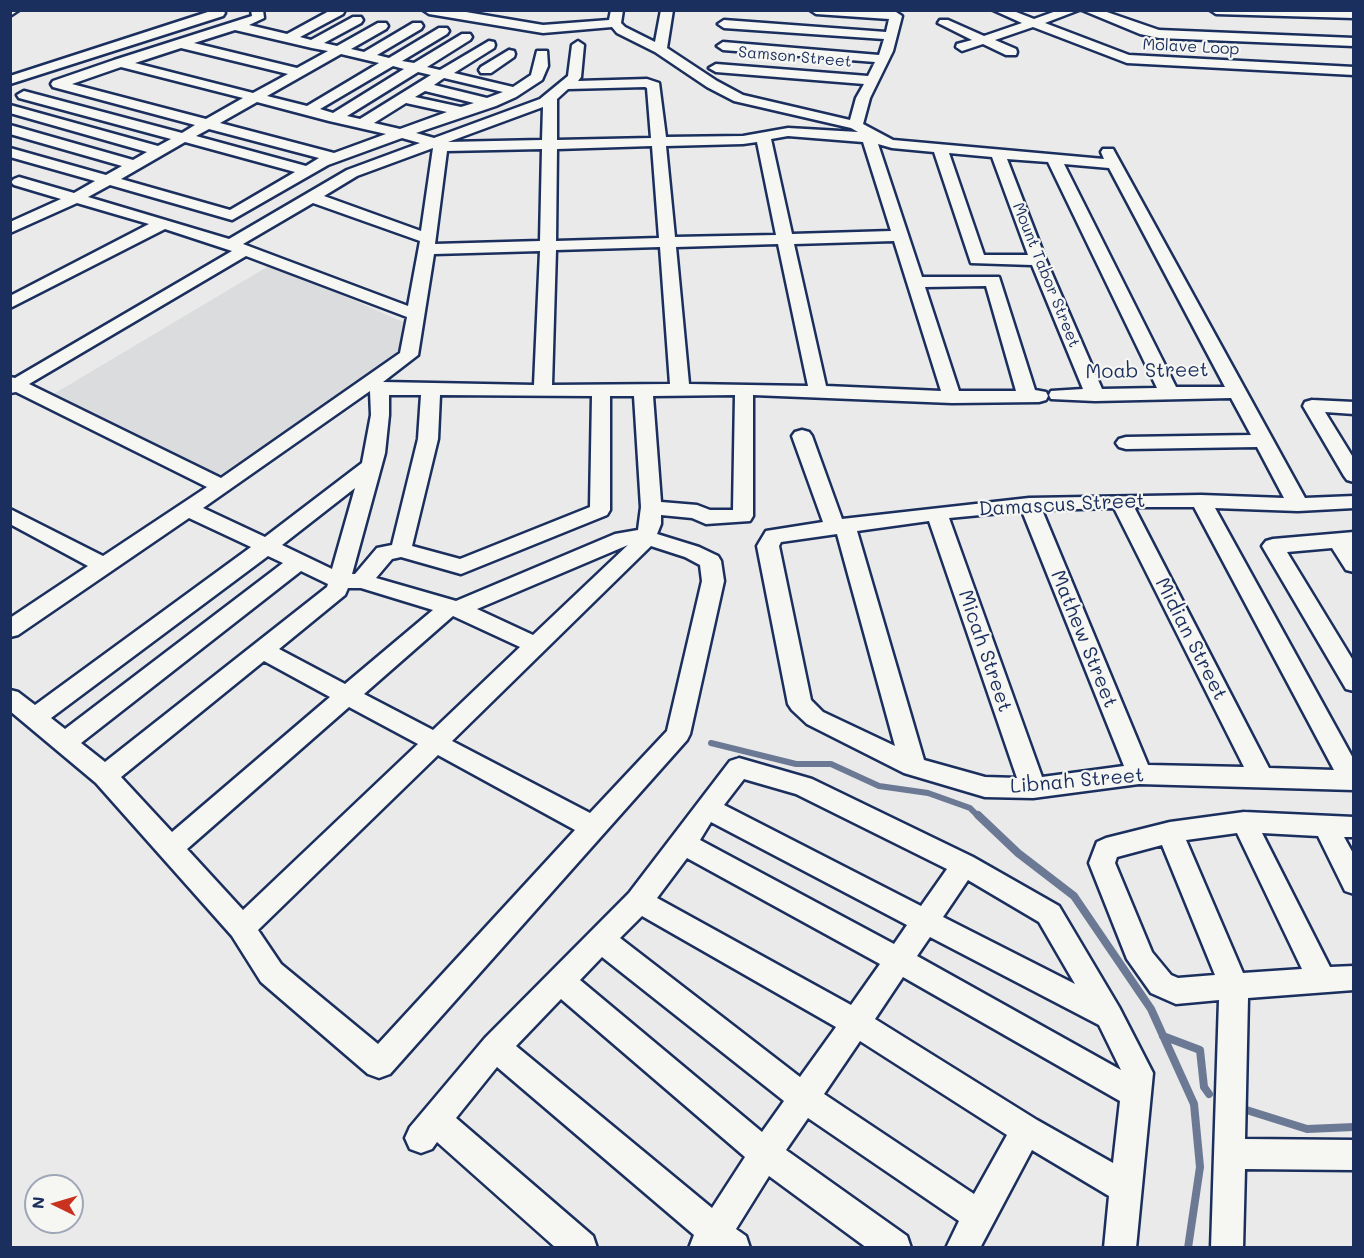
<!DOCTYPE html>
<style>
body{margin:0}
#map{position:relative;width:1364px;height:1258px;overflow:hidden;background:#e9eae9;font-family:Mali,sans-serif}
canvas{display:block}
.frame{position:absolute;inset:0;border:12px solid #1b2f5e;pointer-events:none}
.north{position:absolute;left:24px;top:1174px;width:60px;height:60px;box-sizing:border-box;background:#f6f6f2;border:2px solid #9ea6b7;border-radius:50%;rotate:275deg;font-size:16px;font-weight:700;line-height:24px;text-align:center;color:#1b2f5e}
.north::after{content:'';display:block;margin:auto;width:21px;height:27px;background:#c8321e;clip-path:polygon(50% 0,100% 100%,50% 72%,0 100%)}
</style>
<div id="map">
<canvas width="1364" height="1258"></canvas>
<div class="frame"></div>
<div class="north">N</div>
</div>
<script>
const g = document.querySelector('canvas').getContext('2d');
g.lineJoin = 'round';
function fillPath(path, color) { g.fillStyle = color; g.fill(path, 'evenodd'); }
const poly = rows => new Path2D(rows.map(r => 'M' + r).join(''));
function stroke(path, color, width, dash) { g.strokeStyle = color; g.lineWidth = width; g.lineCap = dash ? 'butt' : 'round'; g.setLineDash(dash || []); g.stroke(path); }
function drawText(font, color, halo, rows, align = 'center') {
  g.font = font + ' Mali,sans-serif'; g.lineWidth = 4.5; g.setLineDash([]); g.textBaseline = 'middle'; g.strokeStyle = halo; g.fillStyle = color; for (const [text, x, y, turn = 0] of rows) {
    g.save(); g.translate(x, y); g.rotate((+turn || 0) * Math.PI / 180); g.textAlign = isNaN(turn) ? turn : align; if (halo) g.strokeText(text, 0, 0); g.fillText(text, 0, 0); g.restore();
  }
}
fillPath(poly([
 [272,264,403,322,398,355,220,476,52,395]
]), '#dadcde');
stroke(poly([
 [711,743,796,764,831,764,879,786,928,793,970,808,979,817]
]), '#6c7995', 6);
stroke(poly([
 [978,815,1018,853,1074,896,1151,1009,1194,1104,1200,1167,1188,1248],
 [1163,1036,1200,1050,1204,1087,1209,1094],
 [1240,1108,1307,1129,1354,1127]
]), '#6c7995', 8);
const minor = poly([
 [10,10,19,10,10,16,10,10],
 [214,10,223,10,225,13,223,16,10,84,10,76,214,10],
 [251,10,263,10,264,18,249,25,287,34,331,10,345,10,343,14,300,37,311,40,353,17,361,17,363,20,361,23,324,43,337,46,378,23,386,23,388,26,386,29,351,49,364,52,413,23,421,23,423,26,421,29,377,55,389,58,439,28,447,28,449,31,447,34,402,61,414,63,462,34,470,34,472,37,470,40,427,67,440,70,489,41,494,42,495,45,494,48,454,73,513,87,531,75,537,51,547,51,548,66,542,80,516,97,496,106,416,133,434,138,540,99,568,76,572,45,578,41,584,45,581,77,578,81,647,79,659,83,666,137,743,136,788,128,858,132,851,128,734,101,707,87,655,52,617,33,612,27,543,33,429,14,423,10,454,10,543,25,609,20,611,10,623,10,621,23,625,27,655,42,661,10,673,10,667,48,717,81,743,95,850,120,856,98,864,84,716,72,709,68,716,64,868,76,875,62,723,50,717,46,723,42,879,55,884,39,724,28,718,24,724,20,886,32,889,19,816,14,810,10,896,12,902,16,893,51,870,98,863,124,893,140,1104,159,1101,152,1103,149,1113,149,1305,498,1354,496,1354,508,1298,511,1215,508,1354,760,1354,790,1139,784,1033,798,985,797,904,773,807,724,792,710,788,704,757,546,766,531,823,522,792,436,795,432,802,430,809,432,812,436,842,519,1029,498,1201,495,1284,498,1257,447,1126,449,1119,447,1116,443,1119,439,1126,437,1251,435,1231,398,1095,401,1051,399,1049,395,1051,391,1083,389,1032,265,971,263,934,152,892,148,878,144,922,277,999,277,1035,390,1046,392,1048,396,1046,400,1039,402,952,403,753,395,753,516,750,521,706,524,692,518,661,515,661,524,657,534,699,547,718,556,721,561,724,581,690,734,687,740,390,1074,379,1078,368,1074,261,982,232,936,96,783,10,711,10,690,18,692,35,705,251,547,189,518,18,635,10,637,10,618,88,566,10,524,10,509,103,556,207,487,16,392,10,393,10,377,15,378,232,251,165,229,10,308,10,296,149,224,77,203,10,233,10,222,61,199,14,185,11,182,14,179,19,177,74,193,95,181,10,157,10,148,106,175,122,166,10,134,10,125,133,160,147,152,10,113,10,105,158,146,171,139,19,98,17,95,24,91,182,133,195,125,53,87,51,84,53,81,114,60,252,16,251,10],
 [235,30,312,48,328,51,297,68,194,43,235,30],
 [181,48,288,74,253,93,135,63,181,48],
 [341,54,379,63,307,106,267,96,341,54],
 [393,66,404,69,333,113,320,109,393,66],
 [121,67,243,98,206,119,72,84,121,67],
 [418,72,431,75,360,119,347,116,418,72],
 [444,78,503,92,487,98,434,85,444,78],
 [645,87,647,88,651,138,557,140,557,99,568,89,645,87],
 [425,91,474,103,461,107,415,97,425,91],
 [257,102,329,121,386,134,334,153,220,123,257,102],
 [406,103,447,112,400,129,374,123,406,103],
 [543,107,542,140,448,142,543,107],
 [209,129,319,158,306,166,196,136,209,129],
 [788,136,863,142,891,231,792,234,771,139,788,136],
 [402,138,420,143,347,170,229,239,88,197,110,185,232,220,328,165,402,138],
 [185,142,295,172,230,210,121,179,185,142],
 [757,142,776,235,675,237,666,146,743,144,757,142],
 [652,146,659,238,556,241,557,149,652,146],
 [433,148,421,231,324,196,357,176,433,148],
 [542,149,540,241,435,244,447,151,542,149],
 [949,153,992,157,1028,255,984,255,949,153],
 [1007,159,1048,162,1157,388,1102,389,1046,260,1007,159],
 [1064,164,1109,168,1225,387,1176,387,1064,164],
 [313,203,420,241,408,306,243,244,313,203],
 [894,241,941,391,826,386,794,244,894,241],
 [778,244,808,386,689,384,676,247,778,244],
 [660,247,670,384,552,385,556,250,660,247],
 [540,251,534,385,383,382,418,355,434,254,540,251],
 [246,256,407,317,400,353,221,478,29,384,246,256],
 [986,286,1016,391,959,391,925,287,986,286],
 [370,391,371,415,362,463,265,537,203,508,370,391],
 [389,395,421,395,418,439,392,545,377,548,355,574,352,574,385,453,389,415,389,395],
 [440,395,592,396,590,507,460,559,412,546,438,439,440,395],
 [735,395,733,510,710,510,697,505,661,502,653,396,735,395],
 [610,396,634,396,641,507,638,530,615,534,456,601,376,578,392,559,401,557,461,574,607,515,610,510,610,396],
 [355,488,332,569,282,545,355,488],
 [1134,507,1194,507,1334,770,1269,768,1134,507],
 [1114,508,1244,767,1148,765,1042,510,1114,508],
 [1022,511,1124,766,1042,777,949,518,1022,511],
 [929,521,1017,778,985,777,924,760,857,531,929,521],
 [837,534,895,746,823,712,811,700,779,546,781,542,837,534],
 [629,544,533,635,477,609,628,545,629,544],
 [651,546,685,557,700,565,702,581,667,731,590,813,452,741,651,546],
 [268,556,283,563,65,729,51,718,268,556],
 [301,571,328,584,327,587,105,762,81,743,301,571],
 [348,588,361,588,433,610,345,684,279,649,345,595,348,588],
 [453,616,520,647,433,730,364,694,453,616],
 [264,661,330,697,172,832,121,777,264,661],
 [349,707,418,744,243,910,187,849,349,707],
 [438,755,575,830,378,1044,281,964,258,930,438,755],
 [993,10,1011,10,1034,19,1059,10,1079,10,1045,23,1129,55,1354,67,1354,75,1127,63,1033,27,995,40,1016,49,1017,52,1016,55,1006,55,983,44,962,51,956,47,957,44,972,40,938,23,940,20,948,20,984,36,1022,23,993,10],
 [1082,10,1101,10,1159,30,1354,38,1354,46,1159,38,1140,34,1082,10],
 [1210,10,1354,10,1354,18,1216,14,1210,10],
 [509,50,514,51,515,54,514,57,491,73,481,73,479,70,481,67,509,50],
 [1312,400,1354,402,1354,414,1325,412,1354,459,1354,482,1347,480,1344,476,1303,406,1305,402,1312,400],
 [1354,532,1354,572,1346,570,1332,548,1287,552,1354,662,1354,691,1346,689,1262,546,1266,541,1273,539,1354,532],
 [739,758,812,779,973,857,1059,906,1119,1007,1153,1073,1136,1248,1104,1248,1109,1196,1032,1150,980,1248,946,1248,959,1221,808,1118,786,1150,907,1236,911,1248,867,1248,769,1176,736,1229,746,1236,750,1248,689,1248,694,1235,497,1067,456,1118,593,1236,597,1248,556,1248,437,1142,432,1149,421,1153,410,1149,405,1138,410,1127,485,1038,629,893,730,761,739,758],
 [744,779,796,794,947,869,921,906,724,805,744,779],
 [711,822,907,925,894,944,700,840,711,822],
 [687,858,880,964,851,1005,657,898,687,858],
 [968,880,1039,922,1075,984,943,917,968,880],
 [642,916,836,1027,800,1077,620,938,642,916],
 [930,937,1099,1025,1121,1070,917,956,930,937],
 [602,957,784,1101,762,1132,580,980,602,957],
 [903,977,1120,1101,1113,1163,1037,1120,875,1019,903,977],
 [561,999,745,1157,712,1208,516,1046,561,999],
 [860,1041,1007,1135,974,1194,824,1094,860,1041],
 [1244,812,1354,817,1354,837,1344,837,1354,855,1354,894,1345,891,1318,836,1262,833,1330,967,1354,966,1354,990,1248,998,1245,1139,1354,1140,1354,1170,1245,1169,1243,1248,1211,1248,1219,1000,1176,1004,1151,993,1127,959,1089,863,1097,842,1106,838,1170,822,1244,812],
 [1237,833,1302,969,1243,973,1186,840,1237,833],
 [1162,845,1215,975,1178,978,1171,975,1152,952,1115,863,1117,857,1162,845]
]);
stroke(minor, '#1b2f5e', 5);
fillPath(minor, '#f6f6f2');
drawText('16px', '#1b2f5e', '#f6f6f2', [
 ["Molave Loop",1191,47,3],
 ["Samson Street",795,57,5],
 ["Mount Tabor Street",1046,275,68]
]);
drawText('20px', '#1b2f5e', '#f6f6f2', [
 ["Moab Street",1147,371,-1],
 ["Damascus Street",1062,505,-3],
 ["Mathew Street",1084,639,68],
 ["Midian Street",1191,639,63],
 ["Micah Street",985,651,71],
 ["Libnah Street",1077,781,-5]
]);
</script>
